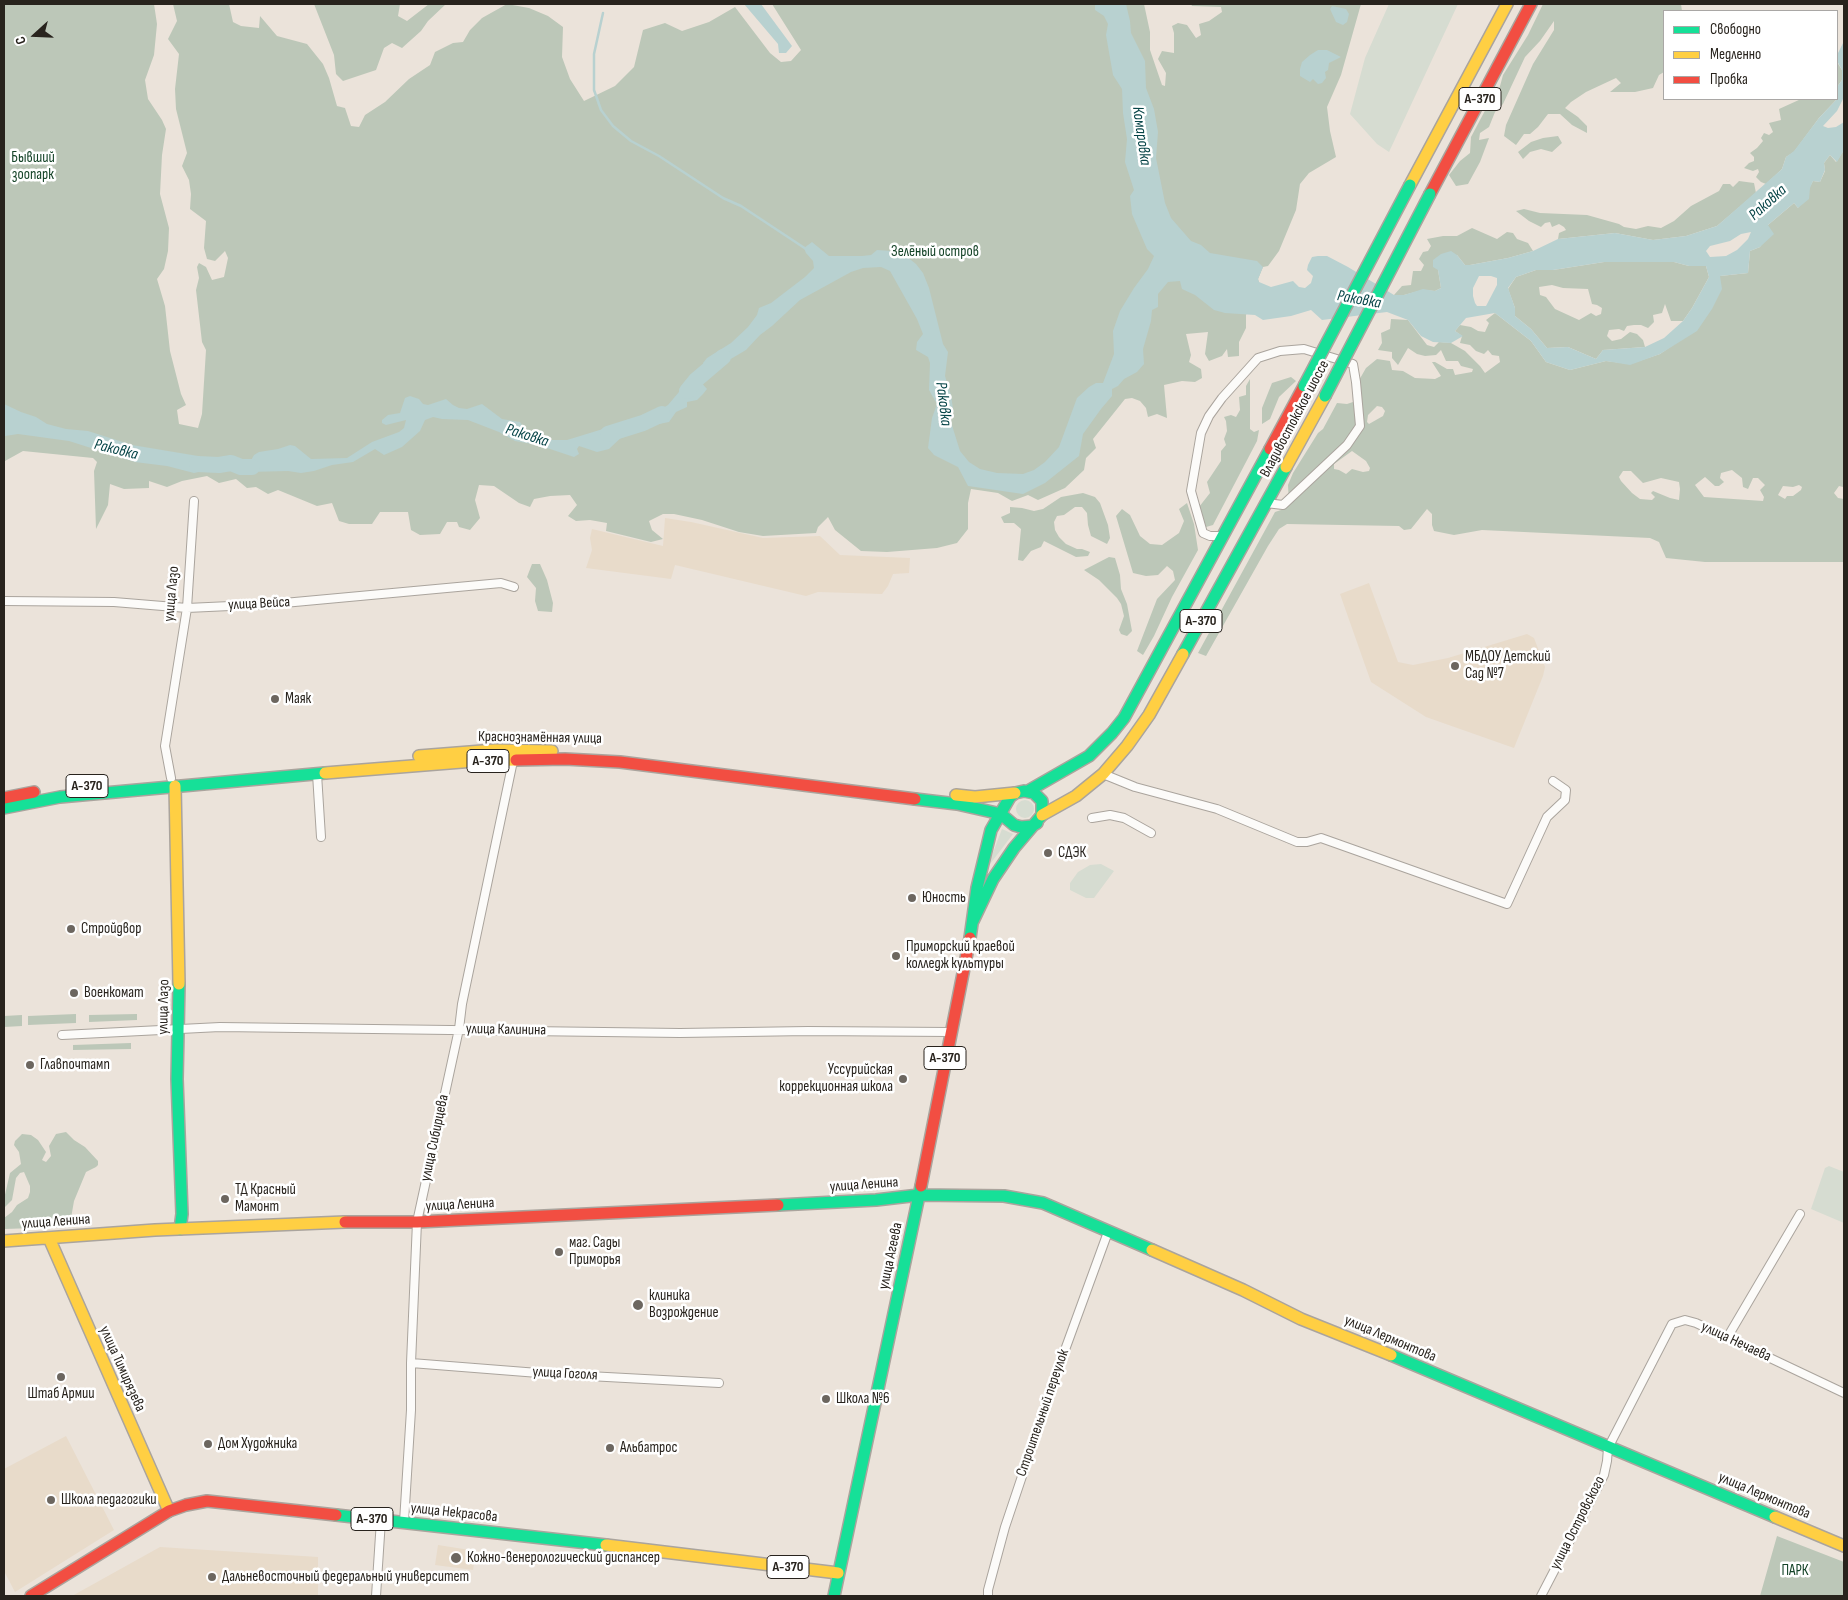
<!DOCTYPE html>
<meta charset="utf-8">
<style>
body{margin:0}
#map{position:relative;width:1848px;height:1600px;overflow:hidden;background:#ebe3da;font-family:"Sofia Sans Condensed",sans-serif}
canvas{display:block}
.frame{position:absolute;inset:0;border:5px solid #28231d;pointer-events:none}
.legend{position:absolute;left:1663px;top:10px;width:175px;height:90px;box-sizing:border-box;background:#fff;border:1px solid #a9a7a5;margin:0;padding:6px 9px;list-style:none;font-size:15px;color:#28231d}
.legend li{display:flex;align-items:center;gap:10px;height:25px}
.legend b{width:25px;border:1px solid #a9a7a5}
.north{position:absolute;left:10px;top:10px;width:50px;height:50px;-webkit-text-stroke:4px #fff;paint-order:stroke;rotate:250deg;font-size:14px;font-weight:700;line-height:20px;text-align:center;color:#28231d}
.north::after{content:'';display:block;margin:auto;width:18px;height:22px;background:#28231d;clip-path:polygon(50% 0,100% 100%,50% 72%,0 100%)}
</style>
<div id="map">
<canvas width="1848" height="1600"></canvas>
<div class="frame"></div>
<ul class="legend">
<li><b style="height:6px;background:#16e098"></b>Свободно</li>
<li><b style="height:6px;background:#ffcf43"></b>Медленно</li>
<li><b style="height:6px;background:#f24e42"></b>Пробка</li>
</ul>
<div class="north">С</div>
</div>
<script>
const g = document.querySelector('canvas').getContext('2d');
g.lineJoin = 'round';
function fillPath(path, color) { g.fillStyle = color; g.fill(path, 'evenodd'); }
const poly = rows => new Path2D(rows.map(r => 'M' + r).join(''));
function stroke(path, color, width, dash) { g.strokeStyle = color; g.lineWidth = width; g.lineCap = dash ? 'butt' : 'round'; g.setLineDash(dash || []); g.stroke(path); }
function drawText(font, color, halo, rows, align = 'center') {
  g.font = font + ' "Sofia Sans Condensed",sans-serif'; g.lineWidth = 5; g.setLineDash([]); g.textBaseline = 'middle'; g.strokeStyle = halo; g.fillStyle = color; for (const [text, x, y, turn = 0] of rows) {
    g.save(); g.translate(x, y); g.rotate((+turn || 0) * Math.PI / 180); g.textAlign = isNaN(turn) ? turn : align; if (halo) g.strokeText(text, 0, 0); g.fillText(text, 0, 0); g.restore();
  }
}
fillPath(poly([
 [665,518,691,522,763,538,820,536,840,555,910,558,909,573,893,574,888,586,882,594,818,592,806,596,675,565,671,579,586,568,592,550,590,538,592,529,663,546],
 [1369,583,1398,662,1413,665,1448,658,1527,634,1534,638,1545,667,1543,676,1514,748,1426,717,1371,682,1340,594],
 [66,1436,114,1530,15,1592,4,1571,4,1469],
 [438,1545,476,1551,473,1570,435,1565],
 [160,1547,318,1557,318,1596,72,1596]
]), '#e8dbca');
fillPath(poly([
 [1389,4,1458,4,1389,152,1377,144,1350,114,1365,58],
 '1016 809a9 9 0 1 1 18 0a9 9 0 1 1-18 0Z',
 [1002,829,1013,834,987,868],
 [1101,864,1114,871,1094,898,1086,898,1070,890,1070,883,1078,872,1090,865],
 [1829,1166,1844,1172,1844,1223,1811,1209,1825,1168]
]), '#d6dcd1');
fillPath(poly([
 [4,4,154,4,157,24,154,55,145,80,148,99,162,120,166,129,162,155,160,194,169,228,168,251,164,269,157,279,165,306,170,351,181,394,186,405,177,410,179,424,198,428,202,414,206,350,202,342,196,290,199,278,197,267,199,263,206,267,212,280,224,277,228,258,225,251,215,261,207,259,204,248,206,221,190,209,191,194,189,180,182,166,187,153,176,109,175,89,179,54,168,39,177,21,173,4,229,4,233,22,241,26,259,28,260,16,277,36,307,44,323,64,329,78,337,106,345,108,351,126,359,127,365,115,385,102,409,79,430,65,435,52,453,43,463,42,470,30,482,18,507,4,529,8,548,16,563,27,562,57,570,79,584,101,615,86,634,67,643,30,665,23,682,31,709,22,735,7,770,53,781,62,791,61,801,50,772,4,1144,4,1150,32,1150,50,1162,85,1165,86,1166,73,1158,59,1162,51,1174,53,1174,33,1172,26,1178,23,1187,25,1196,38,1201,35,1199,24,1209,21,1222,12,1221,7,1192,6,1191,4,1361,4,1341,75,1327,107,1330,131,1336,157,1309,173,1300,184,1296,210,1279,251,1268,266,1263,267,1258,279,1259,282,1246,315,1246,328,1239,342,1239,356,1228,357,1227,349,1222,356,1209,361,1205,354,1208,332,1186,334,1191,355,1189,362,1201,369,1202,378,1195,382,1182,381,1164,385,1167,418,1157,414,1148,417,1146,408,1140,401,1132,398,1125,399,1093,439,1096,448,1086,458,1084,470,1065,488,1038,500,1028,495,1012,501,998,493,971,489,968,503,968,529,957,543,937,548,887,552,861,551,835,530,828,517,818,527,816,533,763,536,739,532,702,520,674,514,663,514,649,521,652,530,663,539,651,542,606,531,607,523,590,520,576,521,568,516,577,505,570,495,550,496,534,499,530,507,519,503,494,486,479,485,475,500,480,518,470,530,459,527,457,522,447,522,440,534,420,535,411,530,408,512,380,512,372,524,349,524,339,521,332,503,317,506,278,490,268,494,256,487,247,488,236,479,219,483,207,476,182,481,167,487,149,481,149,488,124,489,110,484,108,505,96,529,94,471,97,462,93,458,23,451,5,461,4,465],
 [314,4,400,4,398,16,407,21,429,4,446,4,428,21,421,31,402,48,392,43,384,48,376,70,343,81,336,74,334,55],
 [1543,4,1681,4,1682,11,1664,11,1664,72,1659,75,1653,88,1635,92,1610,92,1621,83,1616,78,1586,92,1571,102,1565,108,1578,117,1587,126,1587,133,1572,125,1560,114,1548,114,1538,127,1530,134,1524,134,1516,145,1504,136,1506,125,1533,64,1554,30,1554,21,1540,41,1525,57,1503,104,1495,112,1489,127,1480,133,1479,140,1489,138,1480,162,1468,184,1456,186,1449,175,1460,161,1470,153,1471,137,1488,105,1496,101,1503,75,1528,35],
 [1837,62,1842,70,1842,80,1837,87,1837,99,1819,118,1794,152,1786,157,1782,169,1766,184,1761,182,1756,177,1759,172,1758,169,1753,171,1744,168,1749,163,1754,161,1754,157,1750,153,1757,148,1763,141,1761,138,1764,133,1769,135,1773,132,1769,123,1781,120,1779,109,1801,99,1837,99],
 [1558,136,1562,143,1552,152,1541,149,1530,152,1523,159,1518,152,1531,142,1543,138],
 [1844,150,1844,492,1843,487,1839,486,1834,493,1838,498,1844,499,1844,562,1705,562,1666,558,1659,542,1650,538,1482,530,1454,535,1434,531,1432,525,1432,514,1427,509,1411,529,1404,530,1399,526,1287,524,1279,529,1268,546,1206,656,1198,653,1275,512,1284,509,1289,504,1288,485,1293,473,1318,433,1323,429,1337,403,1347,404,1359,400,1358,382,1366,368,1377,359,1390,361,1392,370,1403,371,1415,378,1435,379,1441,376,1432,362,1435,362,1447,369,1453,369,1455,375,1472,372,1473,369,1461,366,1458,361,1446,361,1441,350,1436,355,1425,356,1417,354,1408,348,1398,365,1392,358,1392,352,1378,350,1382,343,1381,333,1390,329,1391,319,1408,320,1427,345,1434,347,1439,342,1451,343,1465,351,1480,366,1485,373,1500,362,1499,356,1492,355,1488,350,1484,354,1476,351,1470,345,1460,343,1462,336,1455,331,1460,325,1471,327,1478,331,1485,332,1489,323,1486,320,1495,313,1531,341,1546,362,1570,370,1606,361,1630,364,1660,354,1677,342,1720,276,1748,273,1750,251,1760,247,1768,225,1794,203,1798,208,1813,181,1820,182,1825,171,1824,163,1830,155,1836,162],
 [1377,406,1382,407,1385,411,1383,416,1369,424,1367,422,1368,415],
 [1352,451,1366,461,1370,468,1369,471,1363,472,1352,469,1346,474,1339,470,1334,469,1334,464],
 [1732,470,1742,478,1743,487,1748,489,1753,478,1758,478,1765,485,1760,490,1764,497,1763,501,1704,497,1695,485,1705,477,1715,486,1719,486,1724,482,1720,478,1721,473],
 [1623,471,1631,471,1643,483,1661,478,1679,482,1680,489,1679,500,1670,498,1653,491,1651,493,1655,497,1652,500,1640,499,1632,493,1621,481,1619,477],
 [1799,485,1802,487,1801,490,1793,496,1787,496,1785,499,1778,495,1783,486,1793,487],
 [1739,181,1754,183,1756,193,1717,226,1686,236,1653,240,1615,233,1558,239,1559,233,1566,230,1564,227,1559,224,1552,227,1550,222,1545,223,1541,227,1529,221,1516,211,1524,209,1540,213,1587,215,1619,224,1624,227,1636,229,1648,226,1661,228,1674,221,1691,206,1719,191,1723,184,1730,184,1733,187],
 [1472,228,1497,239,1507,232,1513,233,1517,239,1528,243,1533,251,1508,258,1470,265,1465,265,1457,255,1438,270,1441,288,1435,291,1423,290,1404,295,1394,295,1402,286,1411,285,1413,271,1421,271,1424,265,1419,259,1423,252,1428,251,1431,246,1427,239,1443,236,1457,236],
 [1604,262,1674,262,1689,266,1706,266,1709,277,1692,308,1683,321,1671,321,1665,304,1662,313,1653,315,1654,322,1648,328,1641,325,1634,325,1627,326,1624,331,1619,329,1609,330,1607,336,1612,341,1621,339,1630,332,1637,334,1643,340,1645,347,1603,350,1596,359,1568,347,1547,348,1531,329,1515,316,1515,308,1508,289,1516,277,1536,270,1553,270],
 [1552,285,1563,288,1588,289,1592,304,1597,305,1602,308,1601,314,1596,316,1591,313,1579,320,1555,309,1546,297,1540,295,1539,287],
 [1291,377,1296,381,1279,397,1270,419,1262,424,1262,408,1272,383],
 [1250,379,1250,429,1254,432,1259,430,1257,441,1213,525,1206,527,1199,507,1210,493,1207,482,1221,461,1221,451,1226,445,1224,439,1227,431,1226,421,1224,417,1231,415,1236,417,1240,410,1239,397,1246,395,1246,386],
 [1083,493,1095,497,1100,503,1108,525,1110,538,1107,544,1091,536,1088,525,1087,513,1082,507,1075,507,1064,515,1057,516,1054,522,1055,530,1059,537,1066,544,1077,549,1082,549,1090,552,1088,556,1076,557,1044,541,1041,547,1031,551,1023,561,1018,560,1021,529,1014,523,1004,523,1001,517,1010,513,1010,507,1022,508,1034,511,1043,509,1061,497],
 [1187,503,1194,524,1198,550,1172,597,1154,636,1143,655,1137,651,1157,599,1175,580,1173,571,1167,566,1158,575,1146,576,1133,573,1116,516,1122,509,1130,515,1140,536,1150,544,1162,545,1179,533,1184,521,1179,509],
 [1109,557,1115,558,1120,575,1121,589,1127,604,1132,631,1127,636,1121,634,1119,630,1124,616,1121,604,1117,598,1099,580,1084,570],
 [532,564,540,564,547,580,553,603,552,612,538,611,535,601,536,588,527,577],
 [76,1014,76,1023,28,1025,28,1016],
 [137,1014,137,1020,89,1022,89,1015],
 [22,1015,22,1026,4,1027,4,1016],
 [131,1043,131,1049,73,1050,73,1045],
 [66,1132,74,1140,85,1147,98,1161,98,1165,96,1167,86,1172,74,1201,70,1224,65,1227,4,1229,4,1218,12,1212,17,1205,28,1198,30,1192,30,1186,24,1172,20,1173,16,1178,12,1200,4,1208,4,1199,10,1173,21,1164,19,1152,14,1145,15,1141,22,1134,31,1135,38,1140,46,1152,42,1160,46,1162,51,1156,49,1146,56,1134],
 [1777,1536,1844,1562,1844,1596,1760,1596]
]), '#bcc7b8');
fillPath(poly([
 [744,4,761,4,792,46,786,53,779,53,778,44],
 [1095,4,1126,4,1130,21,1131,33,1145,61,1146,88,1154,109,1158,132,1156,158,1165,203,1171,218,1191,241,1201,245,1210,253,1257,261,1263,267,1258,279,1259,282,1271,287,1293,281,1299,287,1305,288,1311,283,1313,276,1307,270,1308,265,1312,257,1318,256,1327,256,1348,267,1394,295,1404,295,1423,289,1435,291,1441,288,1438,270,1433,267,1433,260,1441,254,1451,251,1457,255,1465,265,1470,265,1508,258,1533,251,1558,239,1615,233,1653,240,1686,236,1717,226,1782,169,1786,157,1794,151,1819,118,1837,99,1837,87,1842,80,1842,70,1837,61,1837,55,1844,41,1844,97,1837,111,1823,126,1828,128,1836,127,1844,122,1844,150,1837,162,1830,155,1824,163,1825,170,1820,182,1813,181,1810,188,1809,199,1798,208,1794,203,1768,225,1774,234,1760,247,1750,251,1748,273,1720,276,1722,289,1712,309,1697,331,1660,354,1630,365,1606,361,1570,370,1546,362,1531,341,1495,313,1466,318,1455,331,1463,336,1451,343,1433,342,1421,336,1408,320,1387,312,1322,320,1311,310,1291,316,1263,320,1255,315,1225,313,1214,310,1195,295,1182,289,1180,281,1168,282,1158,294,1158,307,1152,310,1151,321,1143,349,1144,364,1137,372,1124,379,1118,386,1112,389,1112,396,1101,409,1083,434,1079,456,1045,483,1023,494,968,486,958,467,934,455,928,448,932,418,937,404,929,390,930,363,928,357,916,350,917,342,923,334,917,319,890,271,881,267,863,268,851,272,800,300,772,326,760,335,746,350,729,360,717,371,706,371,703,363,707,358,731,343,748,327,757,315,759,308,771,303,805,277,814,268,813,261,806,253,804,248,812,242,829,256,862,256,871,255,877,250,891,251,906,256,916,264,923,273,929,288,943,344,948,352,945,376,951,395,953,409,950,419,960,451,969,462,980,469,997,473,1023,474,1034,470,1045,462,1059,447,1077,398,1089,387,1096,383,1103,383,1114,354,1113,331,1120,311,1134,288,1148,269,1154,256,1147,249,1132,214,1130,196,1134,190,1125,162,1127,139,1123,113,1122,89,1113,75,1106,35,1108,24,1104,16,1095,10],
 [1751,232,1748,239,1737,250,1726,256,1710,257,1706,251,1710,246,1730,241,1741,234],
 [1604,262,1674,262,1689,266,1706,266,1709,277,1692,308,1683,321,1664,338,1645,347,1603,350,1596,359,1568,347,1547,348,1531,329,1515,316,1515,308,1508,288,1516,277,1536,270,1553,270],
 [1479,276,1491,276,1497,278,1497,285,1486,306,1477,306,1475,303,1473,296,1473,288],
 [1332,6,1346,9,1349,14,1347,22,1343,25,1336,22,1330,9],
 [1318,50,1327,50,1341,57,1329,63,1328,70,1325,72,1326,78,1322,83,1318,84,1313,79,1310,82,1300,76,1300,69,1302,62,1310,55],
 [695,373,701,376,700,381,707,389,703,394,697,400,687,402,687,407,676,412,669,422,649,426,643,423,647,418,668,405],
 [410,396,419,399,423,404,428,405,446,399,453,405,459,408,467,409,482,404,502,419,520,422,527,432,547,440,567,440,616,425,627,427,626,433,609,449,597,452,579,446,577,449,579,454,574,457,538,445,515,441,499,432,468,420,442,419,433,417,425,420,420,431,402,447,384,455,375,449,353,462,332,465,314,471,301,473,288,471,248,472,234,470,229,466,234,460,243,464,249,464,254,455,259,452,278,449,290,445,295,446,311,459,347,458,372,442,399,432,404,428,406,420,386,425,382,423,382,420,388,415,400,413,405,398],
 [4,404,21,412,36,417,47,424,66,429,88,431,132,445,198,456,219,465,217,468,194,473,167,466,135,462,69,441,18,434,5,436,4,435]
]), '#b8d1d0');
stroke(poly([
 [603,13,594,54,594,90,601,110,613,126,631,141,659,156,723,198,741,206,806,249]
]), '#b8d1d0', 2.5);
stroke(poly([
 [687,391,696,380,723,357],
 [608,434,643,423,662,414],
 [197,464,219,465,231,463,241,467,252,467]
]), '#b8d1d0', 16);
const street = poly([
 [1223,536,1210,536,1203,533,1191,491,1201,433,1209,416,1222,398,1258,358,1280,351,1304,349,1353,364,1356,382,1360,426,1347,445,1283,505,1266,503],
 [4,601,114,602,187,608,273,604,501,583,514,587],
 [317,774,321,837],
 [1103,774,1135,787,1217,809,1297,842,1307,842,1321,838,1507,904,1547,817,1565,800,1566,790,1553,781],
 [171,778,165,746,187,608,194,501],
 [1092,818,1110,815,1124,818,1151,833],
 [62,1035,220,1027,680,1033,808,1031,950,1032],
 [1727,1338,1800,1214],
 [411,1363,551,1374,719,1383],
 [404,1522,411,1410,411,1363,417,1222,459,1029,462,1004,513,761],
 [376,1596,381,1520],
 [988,1596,988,1590,1005,1527,1058,1369,1108,1232],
 [1541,1596,1604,1475,1607,1461,1608,1448,1672,1324,1685,1320,1696,1323,1844,1393]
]);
const fast = poly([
 [1183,654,1286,467],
 [1028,791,1089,756,1112,733,1124,718,1270,449],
 [915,799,957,804,1001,814,1014,825,1021,827,1032,826,1037,823],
 [4,808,60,797,325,773],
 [970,938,977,888,991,830,1010,797,1015,793,1024,791,1034,793,1042,801,1042,815,1014,848,993,879,973,921],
 [179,984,177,1079,182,1214,180,1229],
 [919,1195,1004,1196,1043,1203,1152,1250],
 [778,1205,876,1200,919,1195],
 [1391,1355,1775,1517],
 [336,1515,606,1545],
 [834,1596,921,1186]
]);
const slow = poly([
 [1410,185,1507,4],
 [1286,467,1325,396],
 [419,756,495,750,552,751],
 [325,773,474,761,516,760],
 [175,786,179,984],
 [956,795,975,797,1015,793],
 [1042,815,1076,796,1103,774,1127,746,1149,715,1183,654],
 [49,1238,169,1511],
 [4,1241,155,1230,345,1222],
 [1152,1250,1243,1290,1301,1319,1391,1355],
 [1775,1517,1844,1546],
 [606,1545,838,1573]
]);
const jam = poly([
 [1430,194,1531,4],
 [1270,449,1304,386],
 [516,760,565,759,620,762,915,799],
 [4,798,34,792],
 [921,1186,970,938],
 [345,1222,417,1222,778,1205],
 [31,1596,169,1511,186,1505,207,1501,336,1515]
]);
stroke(street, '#aaa49d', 10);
stroke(fast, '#aaa49d', 14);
stroke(slow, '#aaa49d', 14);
stroke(jam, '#aaa49d', 14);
stroke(street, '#fcfbf9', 8);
stroke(fast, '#16e098', 11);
stroke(slow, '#ffcf43', 11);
stroke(jam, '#f24e42', 11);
const fastBridge = poly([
 [1304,386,1410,185],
 [1325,396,1430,194]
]);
stroke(fastBridge, '#aaa49d', 14, []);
stroke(fastBridge, '#16e098', 11);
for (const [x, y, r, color] of [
 [1455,666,5,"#6c665f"],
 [275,699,5,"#6c665f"],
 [1048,853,5,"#6c665f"],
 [912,898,5,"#6c665f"],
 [71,929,5,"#6c665f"],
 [896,956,5,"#6c665f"],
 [74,993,5,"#6c665f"],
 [30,1065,5,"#6c665f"],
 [903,1079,5,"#6c665f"],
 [225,1199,5,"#6c665f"],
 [559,1252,5,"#6c665f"],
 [638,1305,6,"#6c665f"],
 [61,1377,5,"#6c665f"],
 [826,1399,5,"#6c665f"],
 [208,1444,5,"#6c665f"],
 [610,1448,5,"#6c665f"],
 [51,1500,5,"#6c665f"],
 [456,1558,6,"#6c665f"],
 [212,1577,5,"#6c665f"]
]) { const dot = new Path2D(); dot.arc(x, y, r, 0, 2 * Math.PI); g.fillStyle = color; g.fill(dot); stroke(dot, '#fff', 2); }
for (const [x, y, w] of [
 [1480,99,42],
 [1201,621,42],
 [488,761,42],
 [87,786,42],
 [945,1058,42],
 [372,1519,42],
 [788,1567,42]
]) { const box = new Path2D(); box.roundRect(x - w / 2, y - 11.5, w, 23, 4); g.fillStyle = '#fff'; g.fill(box); stroke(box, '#28231d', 1); }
drawText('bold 14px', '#28231d', null, [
 ["А-370",1480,99],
 ["А-370",1201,621],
 ["А-370",488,761],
 ["А-370",87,786],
 ["А-370",945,1058],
 ["А-370",372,1519],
 ["А-370",788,1567]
]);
drawText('15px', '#144327', '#fff', [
 ["Бывший",33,158],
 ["зоопарк",33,175],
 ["Зелёный остров",935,252],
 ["ПАРК",1795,1571]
]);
drawText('15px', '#28231d', '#fff', [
 ["Владивостокское шоссе",1295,419,-62],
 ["улица Лазо",172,594,-85],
 ["улица Вейса",259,604,-3],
 ["Краснознамённая улица",540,738,1],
 ["улица Лазо",164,1007,-89],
 ["улица Калинина",506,1030,1],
 ["улица Сибирцева",435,1138,-78],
 ["улица Ленина",864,1185,-4],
 ["улица Ленина",460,1205,-3],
 ["улица Ленина",56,1222,-4],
 ["улица Агеева",891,1256,-78],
 ["улица Лермонтова",1390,1339,23],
 ["улица Нечаева",1736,1342,25],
 ["улица Тимирязева",122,1369,66],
 ["улица Гоголя",565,1374,3],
 ["Строительный переулок",1043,1413,-71],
 ["улица Лермонтова",1764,1496,23],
 ["улица Некрасова",454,1513,6],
 ["улица Островского",1578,1523,-63]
]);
drawText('15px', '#28231d', '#fff', [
 ["МБДОУ Детский",1465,657],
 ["Сад №7",1465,674],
 ["Маяк",285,699],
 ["СДЭК",1058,853],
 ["Юность",922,898],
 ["Стройдвор",81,929],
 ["Приморский краевой",906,947],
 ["колледж культуры",906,964],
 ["Военкомат",84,993],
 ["Главпочтамп",40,1065],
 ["Уссурийская",893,1070,"right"],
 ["коррекционная школа",893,1087,"right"],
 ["ТД Красный",235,1190],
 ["Мамонт",235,1207],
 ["маг. Сады",569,1243],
 ["Приморья",569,1260],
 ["клиника",649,1296],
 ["Возрождение",649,1313],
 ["Штаб Армии",61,1394,"center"],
 ["Школа №6",836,1399],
 ["Дом Художника",218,1444],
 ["Альбатрос",620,1448],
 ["Школа педагогики",61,1500],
 ["Кожно-венерологический диспансер",467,1558],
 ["Дальневосточный федеральный университет",222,1577]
], 'left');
drawText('italic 16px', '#064447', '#fff', [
 ["Комаровка",1141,136,82],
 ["Раковка",1768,203,-42],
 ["Раковка",1359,300,10],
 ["Раковка",943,404,83],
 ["Раковка",527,436,18],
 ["Раковка",116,450,14]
]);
</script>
